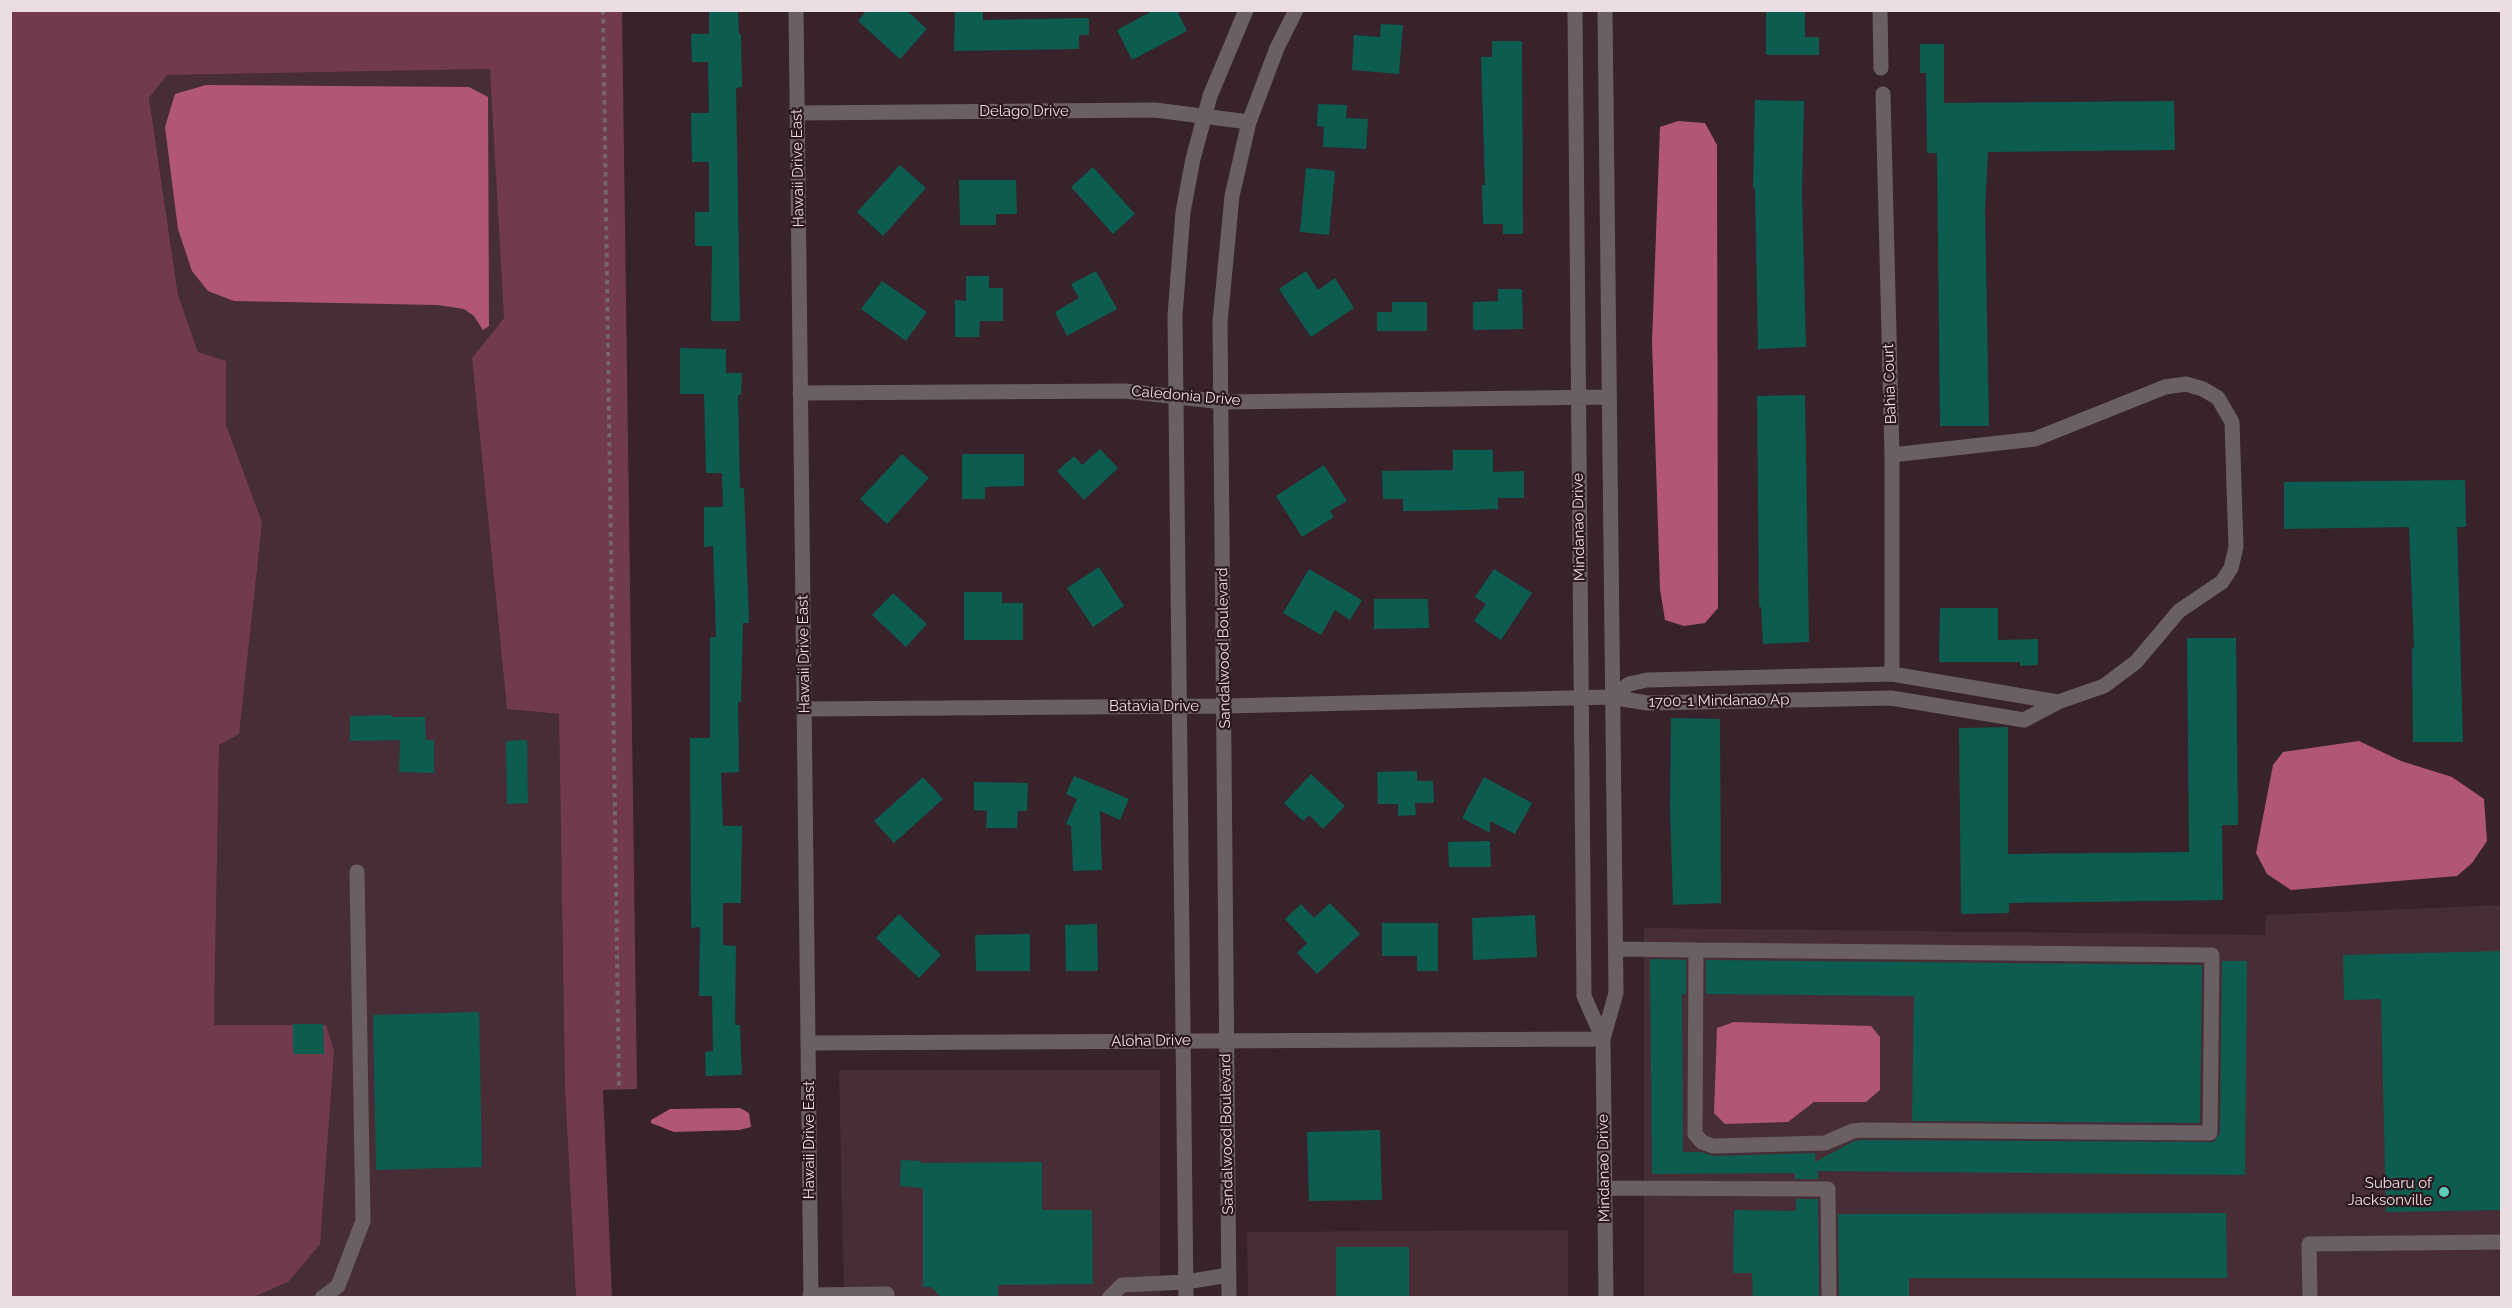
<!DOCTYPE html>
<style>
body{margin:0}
#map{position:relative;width:2512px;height:1308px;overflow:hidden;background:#372329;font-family:Raleway,sans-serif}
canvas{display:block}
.frame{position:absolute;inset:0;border:12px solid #ebdde1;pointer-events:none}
</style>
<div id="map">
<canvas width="2512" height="1308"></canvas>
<div class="frame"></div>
</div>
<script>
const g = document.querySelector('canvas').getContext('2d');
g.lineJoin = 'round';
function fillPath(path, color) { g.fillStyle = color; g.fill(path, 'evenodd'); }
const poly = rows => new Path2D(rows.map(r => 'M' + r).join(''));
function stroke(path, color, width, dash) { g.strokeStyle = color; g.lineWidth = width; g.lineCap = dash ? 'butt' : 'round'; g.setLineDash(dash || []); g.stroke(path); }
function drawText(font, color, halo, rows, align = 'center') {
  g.font = font + ' Raleway,sans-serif'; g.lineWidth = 4.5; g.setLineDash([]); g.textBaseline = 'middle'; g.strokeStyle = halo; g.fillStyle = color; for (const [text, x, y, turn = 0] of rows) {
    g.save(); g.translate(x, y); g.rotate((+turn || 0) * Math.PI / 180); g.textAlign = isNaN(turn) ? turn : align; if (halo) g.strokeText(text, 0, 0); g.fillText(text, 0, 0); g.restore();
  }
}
fillPath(poly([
 [491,69,504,318,472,358,507,709,559,714,565,1089,576,1297,254,1297,288,1282,326,1025,214,1025,219,745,262,522,226,425,226,362,198,352,178,295,149,98,167,75],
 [2501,905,2501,1297,1644,1297,1644,928,2265,935,2266,915],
 [839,1070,1160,1070,1160,1297,844,1297],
 [1568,1230,1568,1297,1248,1297,1247,1232]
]), '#472e36');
fillPath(poly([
 [10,11,622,11,637,1089,603,1090,612,1297,576,1297,565,1089,559,714,507,709,472,358,504,318,490,69,167,75,149,98,178,295,198,352,226,361,226,425,262,522,239,734,219,745,214,1025,326,1025,334,1051,320,1244,288,1282,254,1297,11,1297]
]), '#723b4d');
fillPath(poly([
 [206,85,469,87,488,97,489,326,483,330,474,316,464,309,438,305,234,301,208,291,192,271,178,229,165,127,175,94],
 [1678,121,1705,123,1717,145,1718,608,1705,623,1684,626,1665,620,1660,589,1652,342,1660,127],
 [2359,741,2401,761,2452,777,2484,799,2487,841,2472,863,2457,876,2291,890,2267,874,2256,853,2273,765,2283,752],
 [1734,1022,1871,1026,1880,1037,1880,1090,1866,1102,1814,1102,1788,1122,1725,1124,1714,1113,1717,1028],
 [740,1108,749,1113,751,1127,739,1130,674,1132,651,1123,651,1120,670,1109]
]), '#b15675');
fillPath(poly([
 [709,10,738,10,739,34,741,34,742,87,736,88,740,321,711,321,712,246,695,246,695,212,709,212,709,162,692,162,691,113,709,113,708,62,692,62,691,34,709,34],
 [867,10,906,10,927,29,900,59,858,21],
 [955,10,983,10,983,20,1089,18,1089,35,1079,35,1079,49,954,51],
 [1154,10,1177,10,1187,31,1132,60,1117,30],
 [1766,10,1805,10,1805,37,1819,37,1819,55,1766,55],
 [1381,24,1403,25,1399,74,1352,70,1354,35,1380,37],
 [1492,41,1522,41,1523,234,1503,234,1503,224,1483,224,1482,185,1485,185,1481,57,1492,57],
 [1920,44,1944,44,1944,103,2174,101,2175,150,1988,152,1985,208,1989,426,1940,426,1937,153,1927,153,1926,73,1920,73],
 [1755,100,1804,101,1802,193,1806,347,1758,349,1755,189,1753,188],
 [1318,104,1347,105,1346,118,1368,119,1366,149,1323,147,1324,127,1317,126],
 [900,165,926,188,883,236,857,212],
 [1093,167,1135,214,1113,234,1071,187],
 [1306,168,1335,171,1329,235,1300,232],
 [959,180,1016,180,1017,214,996,214,996,225,960,225],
 [1096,271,1117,309,1067,336,1055,312,1079,298,1071,284],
 [1306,271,1318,290,1335,278,1354,308,1311,337,1279,289],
 [966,276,989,276,989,288,1003,288,1003,321,980,321,979,337,955,337,955,300,966,301],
 [882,281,927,312,906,341,861,309],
 [1498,289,1522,289,1523,329,1473,330,1473,302,1498,301],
 [1392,302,1427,302,1427,331,1377,331,1377,312,1392,312],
 [680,348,726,349,726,373,742,373,741,395,738,395,740,488,744,488,749,623,743,623,741,702,738,702,739,772,721,773,723,826,742,826,741,903,723,903,723,945,736,946,735,1025,740,1025,742,1075,706,1076,705,1052,713,1051,712,996,699,996,700,927,691,928,690,738,710,738,710,637,716,637,713,546,704,547,704,507,723,507,722,473,706,473,704,394,680,394],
 [1805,395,1809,642,1763,644,1761,607,1759,607,1757,396],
 [1100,449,1118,468,1084,500,1057,471,1074,456,1082,465],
 [1453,450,1493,450,1493,472,1524,471,1524,498,1498,498,1498,509,1428,511,1403,511,1403,499,1383,499,1382,471,1453,470],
 [902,454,929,478,887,524,860,499],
 [962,454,1024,454,1024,486,985,487,985,499,962,499],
 [1324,465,1347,501,1330,511,1334,517,1302,537,1276,496],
 [2465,480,2466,527,2457,527,2463,742,2413,742,2412,648,2414,648,2409,527,2284,529,2284,482],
 [1099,567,1124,606,1093,627,1067,588],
 [1309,569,1362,600,1350,620,1335,610,1321,635,1283,613],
 [1494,569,1532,593,1501,640,1474,621,1486,604,1475,597],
 [964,592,1002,592,1002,603,1023,603,1023,640,964,640],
 [893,593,927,624,906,647,872,615],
 [1374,599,1428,599,1429,628,1374,629],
 [1940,608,1998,608,1998,640,2038,639,2038,665,2020,666,2020,662,1939,662],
 [2187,638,2236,638,2238,825,2222,825,2223,900,2009,903,2009,913,1961,914,1959,728,2008,727,2008,854,2189,852],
 [392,715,392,717,425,717,426,740,434,740,434,773,399,772,400,740,350,741,350,716],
 [1671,718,1720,719,1721,903,1673,905,1670,806],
 [527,740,528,803,507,804,506,741],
 [1417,771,1417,781,1433,781,1434,803,1415,803,1416,815,1398,816,1398,804,1378,804,1377,772],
 [1311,774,1345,806,1323,829,1309,815,1303,821,1284,803],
 [1074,776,1129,799,1120,820,1100,811,1102,870,1073,871,1071,826,1066,824,1077,799,1066,794],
 [923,777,943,799,894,843,874,821],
 [1484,777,1532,803,1515,834,1490,821,1490,833,1462,818],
 [974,782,1028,783,1027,811,1018,811,1017,828,986,828,987,811,974,810],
 [1490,841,1491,867,1449,867,1448,842],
 [1330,903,1360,934,1317,974,1297,953,1307,943,1285,919,1301,904,1314,918],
 [899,914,941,955,919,978,876,938],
 [1535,915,1537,957,1473,960,1472,918],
 [1382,923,1438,923,1438,971,1417,971,1417,956,1382,956],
 [1097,924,1098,971,1066,971,1065,925],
 [1030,934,1030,971,976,971,975,935],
 [2502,951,2502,1210,2386,1212,2381,999,2344,1000,2343,955],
 [1650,959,1686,960,1686,994,1682,994,1683,1152,1701,1152,1713,1156,1815,1153,1815,1162,1854,1141,1863,1140,2214,1142,2220,1133,2222,961,2247,961,2245,1175,1818,1171,1818,1179,1795,1179,1795,1173,1652,1174],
 [1706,960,2202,965,2200,1123,1912,1121,1914,996,1706,994],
 [479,1012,482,1167,376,1170,373,1015],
 [293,1024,323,1024,324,1054,293,1054],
 [1380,1130,1382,1200,1309,1201,1307,1132],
 [901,1160,921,1161,921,1163,1042,1162,1042,1210,1092,1210,1093,1284,998,1285,998,1298,942,1298,931,1287,923,1287,923,1188,900,1186],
 [1796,1199,1818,1199,1819,1298,1753,1298,1752,1273,1733,1273,1734,1210,1796,1211],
 [2226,1213,2227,1278,1909,1278,1909,1298,1839,1298,1838,1214],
 [1336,1247,1409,1247,1409,1298,1336,1298]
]), '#0c5c50');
stroke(poly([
 [603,10,619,1089]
]), '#76656a', 4, [4.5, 4.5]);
stroke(poly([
 [796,10,811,1298],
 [1575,10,1584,996,1603,1039],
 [1605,10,1616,993,1603,1039,1606,1298],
 [1880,10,1881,68],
 [1883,94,1892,455,1892,674],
 [798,113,1155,110,1249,122],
 [800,393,1125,391,1223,402,1608,397],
 [1611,697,1629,684,1647,680,1892,674,2058,702],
 [805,709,1225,706,1611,697,1647,703,1891,698,2024,720,2058,702,2104,686,2136,662,2179,611,2222,582,2231,568,2236,547,2232,422,2218,398,2203,389,2186,384,2165,387,2035,439,1892,455],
 [1616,949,1696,950,1695,1134,1702,1142,1713,1146,1825,1143,1853,1131,1862,1130,2210,1133,2212,955,1696,950],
 [808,1043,1603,1039],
 [1604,1188,1828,1189,1829,1298],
 [810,1295,887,1294,887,1298],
 [322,1298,338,1286,363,1221,357,872],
 [1109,1298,1122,1285,1186,1282,1229,1275],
 [1186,1298,1175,315,1183,212,1193,159,1210,96,1246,10],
 [1229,1298,1220,322,1232,196,1249,122,1277,48,1296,10],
 [2310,1298,2309,1244,2502,1242]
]), '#6a6062', 15);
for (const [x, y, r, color] of [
 [2444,1192,6,"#5cceba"]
]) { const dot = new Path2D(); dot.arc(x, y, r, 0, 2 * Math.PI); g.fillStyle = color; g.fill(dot); stroke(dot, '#2c191f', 2); }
drawText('15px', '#ebdde1', '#2c191f', [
 ["Delago Drive",1024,111],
 ["Hawaii Drive East",798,168,-91],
 ["Bahia Court",1890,384,-92],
 ["Caledonia Drive",1186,396,5],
 ["Mindanao Drive",1579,527,-91],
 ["Sandalwood Boulevard",1224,648,-91],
 ["Hawaii Drive East",804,654,-91],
 ["1700-1 Mindanao Ap",1719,701,-1],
 ["Batavia Drive",1154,706],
 ["Aloha Drive",1151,1041,-1],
 ["Sandalwood Boulevard",1227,1134,-91],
 ["Hawaii Drive East",809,1140,-90],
 ["Mindanao Drive",1604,1168,-91]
]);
drawText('15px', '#ebdde1', '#2c191f', [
 ["Subaru of",2432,1183],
 ["Jacksonville",2432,1200]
], 'right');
</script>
